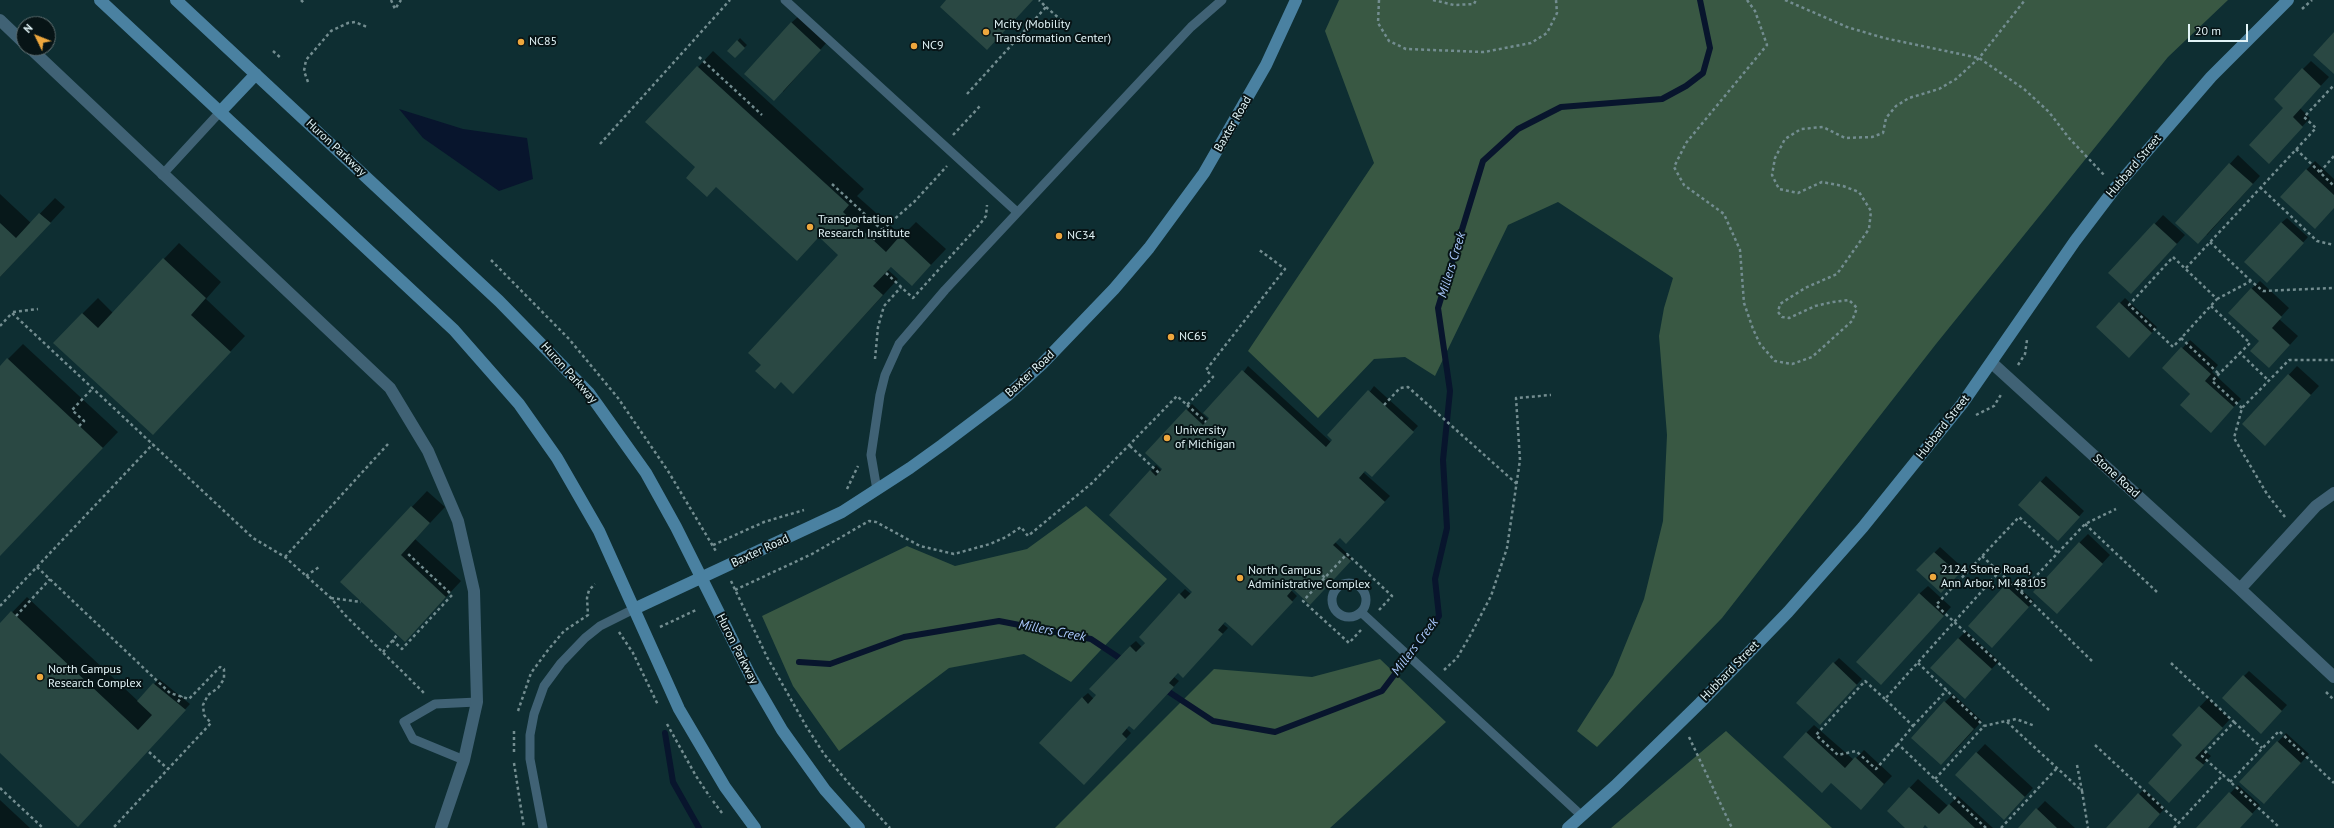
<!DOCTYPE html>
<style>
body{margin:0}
#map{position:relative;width:2334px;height:828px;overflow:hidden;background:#0e2e32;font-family:"PT Sans",sans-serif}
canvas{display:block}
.north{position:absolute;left:16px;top:16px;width:40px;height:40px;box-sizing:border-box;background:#071416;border:1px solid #5f6e70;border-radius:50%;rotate:313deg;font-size:11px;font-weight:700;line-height:16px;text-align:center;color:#e2f4f7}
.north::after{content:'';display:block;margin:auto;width:14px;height:18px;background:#eea73d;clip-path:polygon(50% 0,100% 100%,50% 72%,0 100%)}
.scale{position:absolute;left:2188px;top:24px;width:60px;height:18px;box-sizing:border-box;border:2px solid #e2f4f7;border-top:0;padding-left:5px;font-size:12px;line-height:14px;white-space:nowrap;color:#e2f4f7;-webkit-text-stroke:3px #071416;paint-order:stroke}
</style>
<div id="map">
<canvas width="2334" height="828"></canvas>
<div class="north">N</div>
<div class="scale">20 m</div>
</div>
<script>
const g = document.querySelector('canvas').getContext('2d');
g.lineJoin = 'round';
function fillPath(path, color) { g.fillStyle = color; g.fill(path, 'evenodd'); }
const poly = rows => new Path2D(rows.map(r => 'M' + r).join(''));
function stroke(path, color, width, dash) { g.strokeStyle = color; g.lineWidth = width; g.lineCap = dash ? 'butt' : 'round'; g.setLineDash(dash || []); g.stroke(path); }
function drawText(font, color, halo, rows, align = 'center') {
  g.font = font + ' "PT Sans",sans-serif'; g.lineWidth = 4; g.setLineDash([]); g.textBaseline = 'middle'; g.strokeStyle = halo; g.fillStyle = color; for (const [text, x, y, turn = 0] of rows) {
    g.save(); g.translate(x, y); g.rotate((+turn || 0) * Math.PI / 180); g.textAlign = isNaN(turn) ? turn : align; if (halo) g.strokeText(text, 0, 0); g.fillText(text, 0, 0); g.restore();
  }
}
fillPath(poly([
 [1339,0,2228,0,2168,57,1936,344,1722,618,1597,747,1577,731,1613,675,1644,599,1663,521,1667,435,1659,336,1664,308,1673,278,1558,202,1508,225,1435,376,1405,357,1374,359,1318,418,1248,351,1374,163,1325,31],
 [1086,506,1167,579,1071,682,1024,654,949,668,839,751,793,686,762,616,907,546,955,566,1027,549],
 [1380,659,1446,722,1330,828,1055,828,1214,669,1312,677],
 [1726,731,1832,828,1611,828]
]), '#395843');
fillPath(poly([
 [399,109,463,129,527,138,533,179,499,191,423,138]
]), '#08152d');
fillPath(poly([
 [800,15,828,41,783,92,791,23],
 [740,38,747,45,735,57,729,51],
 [713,51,864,189,857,196,902,236,916,222,946,249,912,285,892,266,888,270,898,279,793,393,840,255,820,236,797,260,647,122],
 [2311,61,2329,77,2300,108,2310,118,2277,154,2285,108,2303,69],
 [2238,155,2260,176,2207,235,2176,223],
 [2315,161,2334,179,2334,207,2306,170],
 [0,194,31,223,55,198,65,207,0,277],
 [2163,215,2185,235,2140,284,2110,273],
 [2287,218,2308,237,2272,277,2281,223],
 [179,243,221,282,206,299,245,336,153,434,82,314,98,298,113,313],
 [2260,281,2289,308,2279,319,2298,336,2277,359,2261,341,2251,289],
 [2125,298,2157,327,2135,351,2120,303],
 [2190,340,2218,365,2212,372,2241,399,2219,423,2164,368],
 [23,344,118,432,0,555,0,367],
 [1248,366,1332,443,1374,386,1418,426,1377,470,1365,470,1363,472,1390,496,1351,537,1340,537,1335,542,1352,558,1310,604,1293,588,1291,590,1297,596,1257,640,1225,621,1223,624,1228,628,1188,671,1178,672,1174,677,1179,681,1139,724,1129,725,1126,728,1131,733,1089,778,1082,698,1088,693,1094,699,1097,695,1091,689,1130,646,1136,641,1142,647,1180,594,1185,589,1191,594,1194,592,1151,471,1156,465,1162,471,1187,410,1192,404,1209,420],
 [2297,366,2319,386,2273,436,2243,424],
 [2046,476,2084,511,2063,534,2020,505],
 [427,491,445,507,415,539,461,581,405,641,341,582],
 [2088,534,2110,555,2065,604,2079,543],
 [1940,547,1963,568,1952,580,1934,553],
 [2011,581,2034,601,1997,641,2006,586],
 [1928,586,1951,607,1889,675,1919,594],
 [27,597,138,701,159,679,190,704,78,826,0,752,0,625],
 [1966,631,1999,661,1973,689,1958,639],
 [1839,658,1862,679,1826,718,1834,663],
 [2249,671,2287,705,2266,728,2244,676],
 [1953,694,1982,721,1950,756,1945,702],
 [2208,698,2230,719,2203,749,2211,756,2177,793,2184,744,2173,735],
 [1814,725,1854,760,1864,750,1892,776,1869,800,1806,733],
 [2286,733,2309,754,2272,795,2241,782],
 [1985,744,2033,788,2012,811,1956,775],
 [1918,779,1948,806,1958,796,1993,828,1930,828,1926,824,1922,828,1906,828,1888,811],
 [2238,785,2260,805,2239,828,2197,828],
 [2144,789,2165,808,2147,828,2107,828],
 [0,800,30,828,0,828],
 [2045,801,2075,828,2019,828]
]), '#0007');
stroke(poly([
 [799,662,830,664,904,637,999,621,1091,639,1124,661],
 [1163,688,1213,721,1275,732,1382,691,1439,616,1435,579,1447,528,1443,460,1450,391,1438,308,1483,161,1518,129,1561,107,1662,99,1686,86,1703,73,1710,48,1700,0],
 [665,733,673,782,699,828]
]), '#08152d', 6);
fillPath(poly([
 [946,0,1033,0,987,50,940,7],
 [791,22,821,50,774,101,744,74],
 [2334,32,2334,74,2313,55],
 [737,40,745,48,735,58,727,51],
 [697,66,849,205,843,212,886,252,900,236,931,265,912,286,891,267,873,286,883,295,793,394,781,382,775,389,755,371,761,365,748,353,838,255,819,237,797,261,716,187,707,197,686,178,695,167,645,122],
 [2302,68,2321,86,2293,117,2303,127,2269,164,2249,145,2283,108,2274,99],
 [2229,163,2253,184,2198,244,2175,223],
 [2306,169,2334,195,2334,208,2315,229,2280,197],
 [39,213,51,223,0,277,0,223,16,238],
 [2281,222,2304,243,2267,283,2244,262],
 [2154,223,2177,244,2131,294,2108,273],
 [163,258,206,298,191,315,231,352,153,435,53,343,82,313,98,328],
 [2251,288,2282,317,2272,328,2290,345,2269,368,2250,351,2259,341,2228,313],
 [2119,302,2152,333,2129,358,2096,327],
 [2181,347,2211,374,2205,381,2234,407,2211,433,2180,405,2190,394,2162,368],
 [7,358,103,448,0,556,0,366],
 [1242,370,1326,447,1332,440,1327,435,1368,390,1414,432,1372,477,1365,471,1359,478,1385,502,1346,544,1340,538,1333,545,1351,561,1310,605,1293,589,1287,596,1293,602,1252,646,1225,622,1218,630,1223,634,1183,678,1178,673,1169,683,1174,687,1134,730,1129,726,1122,734,1127,739,1084,785,1039,743,1082,697,1088,704,1096,695,1089,689,1130,646,1136,652,1145,643,1139,637,1179,593,1185,599,1192,592,1109,515,1150,470,1156,476,1162,469,1145,453,1186,409,1203,425,1209,418,1203,413],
 [2288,374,2311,395,2265,446,2242,424],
 [2040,481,2080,517,2058,541,2018,505],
 [411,506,430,523,401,555,446,597,405,642,340,582],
 [2079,542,2103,564,2057,614,2033,592],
 [1934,552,1959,574,1941,593,1916,570],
 [2005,585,2029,607,1992,648,1968,626],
 [1919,593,1944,616,1881,685,1856,662],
 [11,611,138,730,152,715,137,701,153,683,186,710,78,827,0,753,0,623],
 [1958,638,1992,669,1965,699,1930,668],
 [1833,662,1857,685,1820,725,1796,703],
 [2243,675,2282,711,2261,734,2222,698],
 [1944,701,1974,729,1941,765,1911,738],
 [2199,706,2223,728,2195,758,2204,765,2169,803,2148,783,2182,745,2172,735],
 [1806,732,1845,768,1855,757,1884,784,1861,810,1831,783,1822,793,1783,757],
 [2277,741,2301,763,2264,804,2239,782],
 [1976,752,2025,797,2004,820,1955,775],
 [1909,787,1939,814,1949,804,1975,828,1928,828,1925,825,1923,828,1905,828,1887,811],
 [2229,792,2253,814,2240,828,2196,828],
 [2138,793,2160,814,2148,828,2106,828],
 [2036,808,2057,828,2018,828]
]), '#2a4843');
stroke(poly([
 [301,0,305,4],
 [391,0,395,9,401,0],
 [1379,0,1378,23,1389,41,1406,49,1484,52,1531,43,1547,33,1557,13,1556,0],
 [1433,0,1454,5,1474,4,1476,0],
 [1747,0,1755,11,1767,45,1686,143,1674,167,1684,185,1724,214,1740,250,1744,303,1753,329,1760,344,1775,361,1792,364,1812,357,1852,321,1857,308,1849,300,1833,302,1815,306,1789,318,1782,317,1778,312,1780,304,1805,288,1837,274,1869,229,1871,211,1859,192,1843,186,1822,182,1798,193,1779,189,1772,175,1775,158,1785,139,1801,129,1823,127,1845,138,1872,137,1883,133,1886,118,1896,106,1909,98,1939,89,1956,79,1979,58,2025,0],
 [1785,0,1847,27,1884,38,1979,58,2024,89,2049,112,2069,138,2105,176],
 [1046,7,1068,26],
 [2302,9,2312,0],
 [273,51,282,59],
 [699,57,762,115],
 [308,82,304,71,306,60,331,31,348,23,355,22,367,27],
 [967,94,1046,7,1039,0],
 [953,135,980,106],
 [600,144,730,0],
 [2296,149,2334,186],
 [2320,172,2334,156],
 [832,184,882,230,873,240],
 [2260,187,2317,241,2334,245],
 [882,230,915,201,947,166],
 [2210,242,2251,281],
 [2173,257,2217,299,2173,347,2129,305,2173,257],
 [491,260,569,339,618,398,668,471,717,553],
 [2186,268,2316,128,2304,117,2334,85],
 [886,273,913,298,980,224,986,216,987,205],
 [2217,299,2251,281,2263,291,2334,288],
 [2211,306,2250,343,2240,353],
 [13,312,38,309],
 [0,326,12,313,253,538,285,557,331,598,344,614,425,694],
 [2181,338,2219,374],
 [875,359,878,327,884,306,901,287],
 [2018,365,2025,354,2027,340],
 [1187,405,1206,422],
 [1384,405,1400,388,1408,387,1518,485],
 [2242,408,2212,381,2240,353,2269,381],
 [1976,415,1994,406,2002,393],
 [79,426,84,421,72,410,93,388],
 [1130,446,1159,473],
 [847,489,858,466],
 [2285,517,2267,494,2234,438,2242,408,2289,360,2334,360],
 [2085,524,2158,593],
 [713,545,764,522,804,510],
 [1982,556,1999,572],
 [285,557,388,444],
 [37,567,170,693,189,699,220,667,224,669,224,679,218,688,208,695,203,705,204,715,211,723,113,828],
 [1314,567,1325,578],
 [306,576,319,567],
 [731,581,767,657,806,726,824,754,851,786,890,828],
 [735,590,812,554,869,521,876,522,920,546,954,554,990,544,1006,537,1021,527,1028,536,1092,483,1177,396,1187,405,1213,377,1206,370,1285,269,1258,249],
 [2021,592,2093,662],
 [331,598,361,602],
 [0,606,153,444],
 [16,616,50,579],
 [660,627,696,610],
 [1361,630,1349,643,1303,601,1347,554,1392,596,1379,610],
 [619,632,633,653,658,705],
 [392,640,402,649,452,595,406,552],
 [383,652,397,635],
 [1918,663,1984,726],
 [2171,663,2234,722,2202,756,2223,775],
 [1444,670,1457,658,1471,634,1491,596,1507,548,1520,460,1516,398,1551,395],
 [2326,692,2334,700],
 [1885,699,1865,681,1816,735,1838,755,1856,751,1876,769,1898,744],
 [178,702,182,696],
 [2049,710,1936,605,2019,517,2058,553],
 [518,711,531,673,548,650,564,631,588,615,587,598,589,590,595,584],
 [2007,721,2016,719,2035,726],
 [2234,722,2262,748],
 [667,724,696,776,710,797],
 [1913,726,1947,690],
 [1689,737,1732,828],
 [2095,745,2179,823],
 [149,752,168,769],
 [514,752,514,731],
 [514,763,524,828],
 [2077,765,2082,791],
 [1935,779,1984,726,2006,721,2082,791,2088,828],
 [2230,782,2279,731,2334,783],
 [0,788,43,828],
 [713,801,722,813],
 [1986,828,1898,744,1913,726,1885,699,1999,572,2021,592,2085,524,2116,509],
 [2001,828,2057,768],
 [2174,828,2223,775,2280,828]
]), '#738d90', 2.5, [3, 3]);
stroke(poly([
 [785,0,1017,212],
 [162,175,220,112],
 [877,490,871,455,880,395,885,375,899,344,945,290,1191,27,1222,0],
 '1332 600a17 17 0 1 1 34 0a17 17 0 1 1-34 0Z',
 [1362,613,1582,816],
 [464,760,413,739,404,722,435,704,477,702],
 [543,828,530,759,530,735,534,714,544,686,561,663,585,638,600,626,634,609]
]), '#406275', 9);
stroke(poly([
 [0,20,24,43],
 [30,48,390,388,428,451,458,521,474,591,477,702,464,760,441,828],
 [1992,363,2240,589],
 [2334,493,2316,506,2240,589,2334,677]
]), '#406275', 12);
stroke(poly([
 [100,0,454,330,519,404,557,458,599,531,679,709,725,787,755,828],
 [176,0,499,301,589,393,646,473,676,527,750,675,782,730,825,790,859,828],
 [220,112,256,74],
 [634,609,842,512,910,468,942,445,1007,396,1042,364,1114,289,1149,248,1204,173,1266,65,1296,0],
 [1568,828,1615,786,1700,703,1788,612,1863,527,1962,404,2075,241,2116,187,2211,77,2288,0]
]), '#4a81a1', 12);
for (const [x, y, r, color] of [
 [986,32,4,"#eea73d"],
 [521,42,4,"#eea73d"],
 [914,46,4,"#eea73d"],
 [810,227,4,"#eea73d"],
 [1059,236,4,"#eea73d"],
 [1171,337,4,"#eea73d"],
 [1167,438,4,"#eea73d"],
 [1933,577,4,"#eea73d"],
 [1240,578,4,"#eea73d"],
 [40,677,4,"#eea73d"]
]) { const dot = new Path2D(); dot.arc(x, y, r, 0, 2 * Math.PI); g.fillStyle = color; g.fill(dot); stroke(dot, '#071416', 1.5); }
drawText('12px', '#e2f4f7', '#071416', [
 ["Mcity (Mobility",994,25],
 ["Transformation Center)",994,39],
 ["NC85",529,42],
 ["NC9",922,46],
 ["Transportation",818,220],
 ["Research Institute",818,234],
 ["NC34",1067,236],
 ["NC65",1179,337],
 ["University",1175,431],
 ["of Michigan",1175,445],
 ["2124 Stone Road,",1941,570],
 ["Ann Arbor, MI 48105",1941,584],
 ["North Campus",1248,571],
 ["Administrative Complex",1248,585],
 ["North Campus",48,670],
 ["Research Complex",48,684]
], 'left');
drawText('12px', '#e2f4f7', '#071416', [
 ["Baxter Road",1233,124,-60],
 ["Huron Parkway",336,148,43],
 ["Hubbard Street",2134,166,-50],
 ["Huron Parkway",569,373,48],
 ["Baxter Road",1030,374,-43],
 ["Hubbard Street",1943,427,-52],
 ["Stone Road",2116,476,42],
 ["Baxter Road",760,551,-25],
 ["Huron Parkway",737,649,63],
 ["Hubbard Street",1730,671,-46]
]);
drawText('italic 13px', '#abc9fe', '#071416', [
 ["Millers Creek",1452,265,-73],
 ["Millers Creek",1052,631,11],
 ["Millers Creek",1415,647,-53]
]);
</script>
